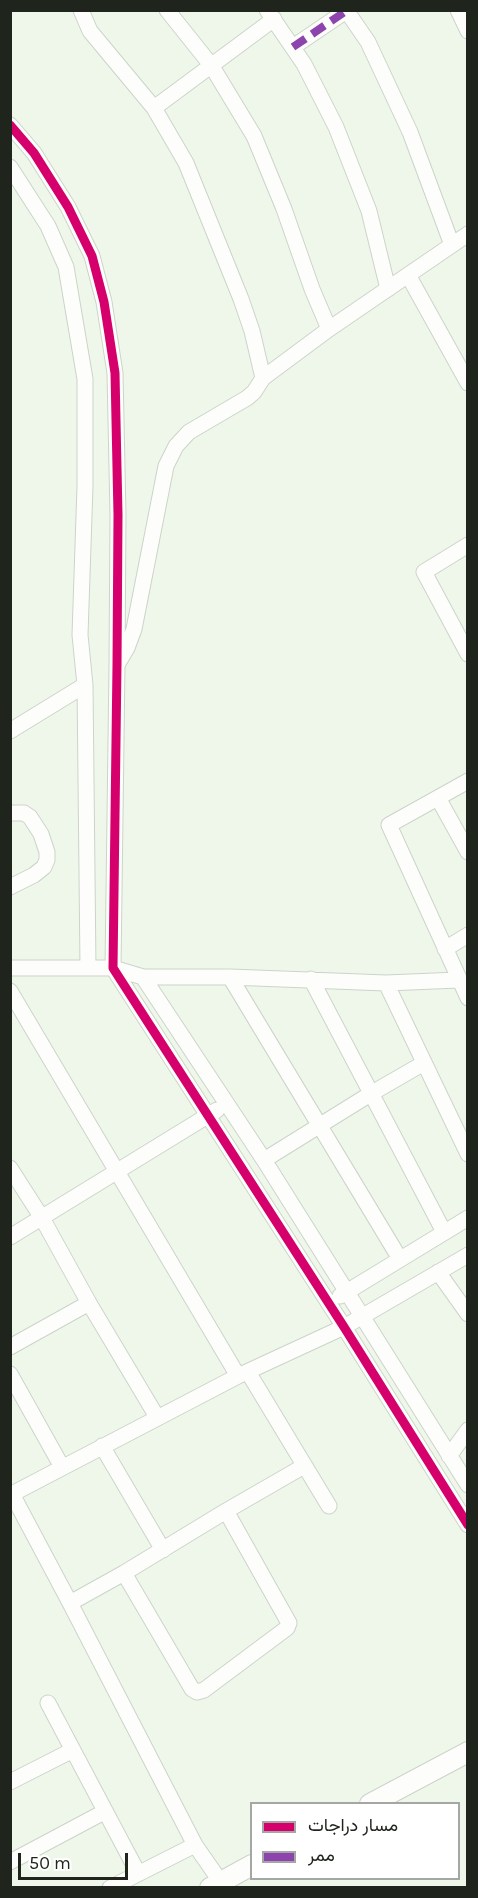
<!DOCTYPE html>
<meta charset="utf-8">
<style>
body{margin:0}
#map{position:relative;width:478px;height:1898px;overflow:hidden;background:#eff7eb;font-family:Karla,Vazirmatn,sans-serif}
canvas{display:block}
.frame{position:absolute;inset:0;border:12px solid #1f241c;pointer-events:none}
.legend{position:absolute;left:250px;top:1802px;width:210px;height:78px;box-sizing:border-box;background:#fff;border:2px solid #a5a7a4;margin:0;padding:8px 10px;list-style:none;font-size:18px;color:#1f241c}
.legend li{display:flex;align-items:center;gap:12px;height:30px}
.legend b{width:30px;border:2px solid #a5a7a4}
.scale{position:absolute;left:18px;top:1853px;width:110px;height:27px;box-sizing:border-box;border:3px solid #1f241c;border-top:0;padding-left:8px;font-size:18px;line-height:21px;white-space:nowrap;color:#1f241c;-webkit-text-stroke:4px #fff;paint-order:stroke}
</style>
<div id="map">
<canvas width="478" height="1898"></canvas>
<div class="frame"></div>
<ul class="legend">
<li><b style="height:8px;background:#d6006c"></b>مسار دراجات</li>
<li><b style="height:8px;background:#8e44ad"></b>ممر</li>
</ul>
<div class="scale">50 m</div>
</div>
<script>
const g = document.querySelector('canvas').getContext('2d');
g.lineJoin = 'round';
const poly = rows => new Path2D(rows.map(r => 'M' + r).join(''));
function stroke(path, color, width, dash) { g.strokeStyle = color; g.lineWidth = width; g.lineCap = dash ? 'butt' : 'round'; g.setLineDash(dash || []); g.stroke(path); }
const minor = poly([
 [81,10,90,31,154,108,186,163,241,299,252,331,263,378],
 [167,10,211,65,254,136,284,209,312,289,329,329],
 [267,10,304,64,336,127,369,211,388,289],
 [346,10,368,42,410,132,452,245],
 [458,10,468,31],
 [293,47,346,11],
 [154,108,274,19],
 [10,125,34,153,68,207,92,256,104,302,115,373,118,515,117,665,113,968,344,1327,468,1525],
 [10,167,48,226,66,267,85,379,85,486,80,635,85,685,88,968],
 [408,275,468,383],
 [468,545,424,572,468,654],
 [117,665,127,648,134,629,166,466,176,446,189,432,247,398,254,392,263,378,329,329,468,234],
 [10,731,85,685],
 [468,781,389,825,468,998],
 [438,798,468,852],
 [10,813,24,813,30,817,41,834,47,852,47,860,44,867,34,875,10,887],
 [445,949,468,935],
 [10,968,113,968,143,977,230,977,386,983,459,980],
 [143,977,264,1160,468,1485],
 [230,977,400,1259],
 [311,979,444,1232],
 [386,983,468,1154],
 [10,991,238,1376],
 [264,1160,372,1093,424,1063],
 [10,1168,42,1218,89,1303,157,1417],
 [10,1237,217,1110],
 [438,1272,468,1314],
 [340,1296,468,1218],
 [10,1347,89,1303],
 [248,1372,329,1506],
 [10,1374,62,1467],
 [102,1446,163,1550],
 [449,1456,468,1430],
 [12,1494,70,1603,195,1845,225,1888],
 [10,1495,238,1376,344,1327,468,1255],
 [124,1573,192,1689,197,1692,204,1690,287,1628,289,1623,226,1511],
 [70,1603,124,1573,226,1511,304,1466],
 [48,1703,138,1873],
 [10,1782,73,1750],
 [10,1862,104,1812],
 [110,1888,195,1845]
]);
const major = poly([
 [370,1804,468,1752],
 [210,1888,252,1865]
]);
stroke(minor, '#cdd3c9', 17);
stroke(major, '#cdd3c9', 22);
stroke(minor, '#fdfefc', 15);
stroke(major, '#fdfefc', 20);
stroke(poly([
 [293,47,346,11]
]), '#8e44ad', 8, [15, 8]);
stroke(poly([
 [10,125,34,153,68,207,92,256,104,302,115,373,118,515,117,665,113,968,344,1327,468,1525]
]), '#d6006c', 9);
</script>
